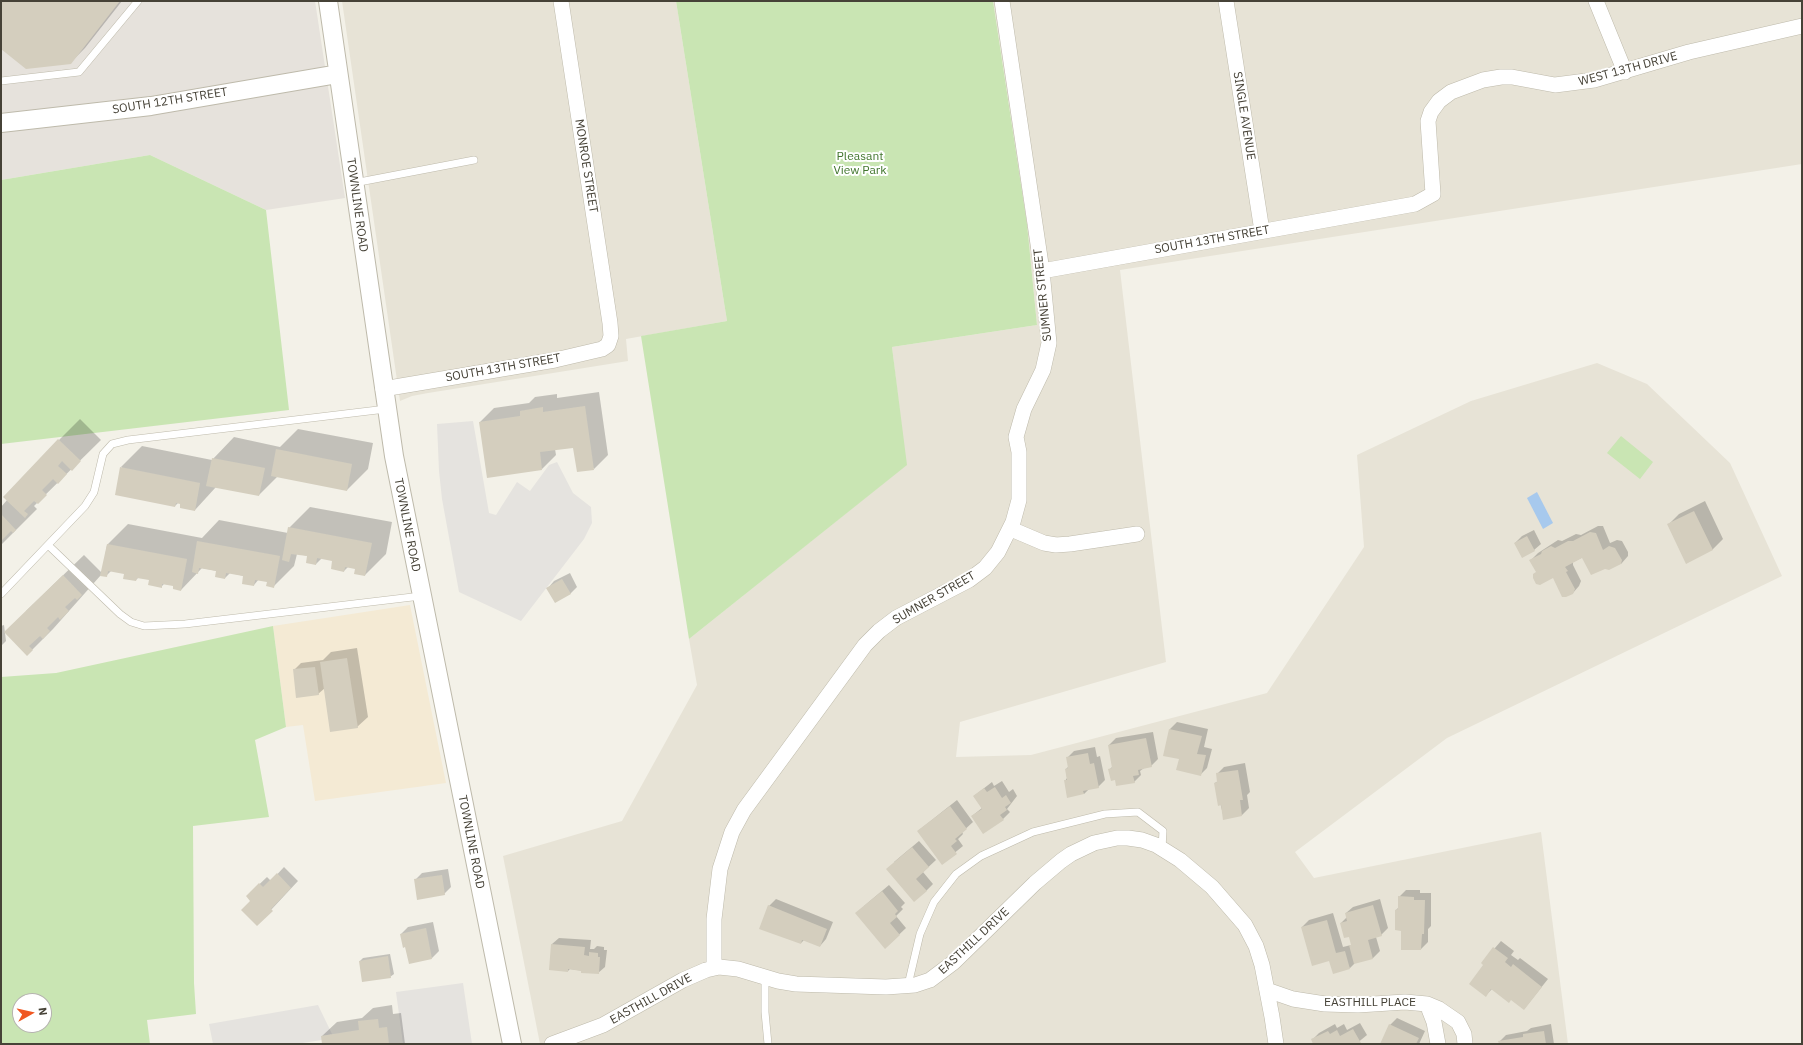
<!DOCTYPE html>
<style>
body{margin:0}
#map{position:relative;width:1803px;height:1045px;overflow:hidden;background:#f3f1e8;font-family:"IBM Plex Sans",sans-serif}
canvas{display:block}
.frame{position:absolute;inset:0;border:2px solid #464237;pointer-events:none}
.north{position:absolute;left:12px;top:993px;width:40px;height:40px;box-sizing:border-box;background:#fff;border:1px solid #b5b3af;border-radius:50%;rotate:82deg;font-size:11px;font-weight:700;line-height:16px;text-align:center;color:#464237}
.north::after{content:'';display:block;margin:auto;width:14px;height:18px;background:#f05722;clip-path:polygon(50% 0,100% 100%,50% 72%,0 100%)}
</style>
<div id="map">
<canvas width="1803" height="1045"></canvas>
<div class="frame"></div>
<div class="north">N</div>
</div>
<script>
const g = document.querySelector('canvas').getContext('2d');
g.lineJoin = 'round';
function fillPath(path, color) { g.fillStyle = color; g.fill(path, 'evenodd'); }
const poly = rows => new Path2D(rows.map(r => 'M' + r).join(''));
function stroke(path, color, width, dash) { g.strokeStyle = color; g.lineWidth = width; g.lineCap = dash ? 'butt' : 'round'; g.setLineDash(dash || []); g.stroke(path); }
function drawText(font, color, halo, rows, align = 'center') {
  g.font = font + ' "IBM Plex Sans",sans-serif'; g.lineWidth = 4; g.setLineDash([]); g.textBaseline = 'middle'; g.strokeStyle = halo; g.fillStyle = color; for (const [text, x, y, turn = 0] of rows) {
    g.save(); g.translate(x, y); g.rotate((+turn || 0) * Math.PI / 180); g.textAlign = isNaN(turn) ? turn : align; if (halo) g.strokeText(text, 0, 0); g.fillText(text, 0, 0); g.restore();
  }
}
fillPath(poly([
 [342,1,676,1,727,321,626,339,628,361,428,393,412,396,400,401],
 [993,1,1802,1,1802,164,1120,270,1166,662,960,722,956,757,1031,755,1267,693,1364,547,1357,455,1471,401,1597,363,1647,384,1730,463,1782,576,1447,738,1295,852,1314,878,1541,832,1568,1044,540,1044,503,856,622,821,697,685,689,639,906,465,892,347,1037,325,1027,224]
]), '#e7e3d6');
fillPath(poly([
 [410,605,446,783,315,801,303,725,286,727,273,626]
]), '#f4ead4');
fillPath(poly([
 [1,1,315,1,345,198,266,210,150,155,1,180]
]), '#e6e2dc');
fillPath(poly([
 [676,1,993,1,1027,224,1037,325,892,347,907,465,689,639,641,336,727,321],
 [150,155,266,210,289,410,1,444,1,180],
 [1621,436,1653,462,1640,479,1607,453],
 [273,626,286,727,255,740,269,817,193,826,194,983,196,1014,147,1020,150,1044,1,1044,1,677,56,673],
 [20,1001,44,1001,44,1025,20,1025]
]), '#c9e5b3');
fillPath(poly([
 [473,421,489,513,496,515,517,482,530,491,549,465,557,462,573,493,591,507,592,523,584,539,521,621,459,592,442,499,439,471,437,424],
 [463,983,472,1044,403,1044,396,992],
 [318,1005,332,1034,322,1036,322,1040,296,1044,213,1044,209,1024]
]), '#e5e3df');
fillPath(poly([
 [1537,492,1553,523,1543,529,1527,498]
]), '#a7c9ed');
fillPath(poly([
 [1,1,122,1,85,48,70,63,1,48],
 [599,392,608,455,594,469,574,446,555,449,556,455,542,469,480,422,494,408,529,403,535,397,557,394,557,398],
 [80,419,101,440,34,506,37,509,1,545,1,507,59,440],
 [298,429,373,443,368,469,347,490,278,476,259,495,216,487,195,510,179,502,175,506,121,467,142,446,212,460,234,437,280,447],
 [1705,501,1723,539,1712,550,1668,525,1679,514],
 [310,507,392,522,386,554,365,575,356,568,348,567,344,571,333,560,322,558,316,564,309,556,297,554,294,566,273,587,268,581,259,579,254,585,244,576,230,573,225,578,217,571,202,568,181,590,174,585,164,584,161,587,150,579,139,577,136,580,125,573,112,570,106,576,101,575,53,629,27,655,26,611,84,555,102,573,107,545,128,524,202,538,219,520,288,533,289,528],
 [1598,526,1603,526,1610,543,1617,540,1622,541,1628,552,1628,556,1621,564,1583,557,1573,562,1573,565,1581,581,1579,586,1572,594,1553,577,1537,572,1531,560,1538,553,1558,540,1562,541,1576,534,1581,535],
 [1534,530,1541,544,1534,550,1515,543,1522,536],
 [570,573,577,587,570,594,548,588,554,581],
 [4,625,6,641,1,646,1,626],
 [357,648,368,717,357,727,325,688,318,694,294,670,301,663,323,660,331,652],
 [1177,722,1208,729,1204,747,1212,749,1207,768,1200,775,1180,758,1170,729],
 [1153,732,1158,759,1151,766,1144,768,1140,771,1141,775,1134,782,1116,779,1110,769,1113,766,1109,745,1116,738],
 [1095,747,1097,757,1100,756,1105,780,1098,787,1089,789,1084,794,1065,781,1067,778,1066,769,1069,766,1067,758,1074,751],
 [1245,763,1250,792,1247,795,1249,808,1242,815,1224,818,1215,783,1218,781,1217,774,1224,767],
 [1002,781,1009,792,1013,789,1017,796,1007,809,1010,812,1003,819,972,816,982,808,974,796,992,782,994,786],
 [957,800,973,822,962,832,963,834,958,839,963,846,942,863,918,831],
 [919,841,936,860,923,872,933,884,926,891,894,862],
 [284,867,298,881,257,925,252,901,247,896,267,877,271,881],
 [448,869,451,887,444,894,415,880,422,873],
 [889,885,905,903,901,907,903,909,896,916,906,928,885,948,864,906],
 [1406,890,1420,890,1420,893,1431,893,1431,926,1428,929,1428,942,1421,949,1402,930,1396,910,1399,907,1399,897],
 [776,899,833,922,826,939,820,946,804,940,801,943,769,906],
 [1380,899,1388,928,1381,935,1376,937,1380,951,1373,958,1355,963,1350,968,1330,960,1302,927,1309,920,1333,913,1343,947,1351,945,1352,944,1350,935,1341,923,1347,917,1346,913,1353,907],
 [433,922,439,951,432,958,406,946,401,934,408,927],
 [559,938,591,940,590,949,594,949,597,946,604,947,604,950,607,950,605,967,598,973,570,969,568,971,552,944],
 [1501,941,1514,951,1511,955,1518,960,1520,958,1548,979,1524,1009,1511,999,1492,989,1486,995,1484,965,1482,963],
 [390,954,394,974,390,977,360,961,363,958],
 [392,1005,393,1014,401,1013,405,1044,323,1044,322,1036,337,1022,362,1018,373,1008],
 [1397,1018,1425,1031,1419,1044,1381,1044,1390,1025],
 [1360,1023,1367,1035,1356,1044,1312,1044,1314,1042,1312,1040,1319,1033,1335,1024,1337,1028,1344,1024,1347,1030],
 [1551,1024,1554,1044,1500,1044,1499,1042,1506,1035,1527,1031,1531,1028]
]), '#0003');
fillPath(poly([
 [1,1,120,1,71,64,26,69,1,49],
 [585,406,594,470,577,472,573,448,540,452,542,470,487,478,479,422,520,416,520,411,543,407,543,412],
 [58,439,81,461,72,471,62,461,58,466,67,474,58,484,53,479,42,490,47,495,38,504,34,501,24,511,28,514,25,518,3,497],
 [276,449,352,464,347,491,271,476],
 [212,458,265,468,259,496,206,486],
 [120,467,200,483,195,511,180,508,180,504,176,503,175,507,115,495],
 [1694,511,1713,550,1686,564,1667,524],
 [1,514,16,530,13,533,11,531,1,541],
 [288,527,372,543,365,576,354,574,355,569,345,567,344,572,331,569,332,561,317,558,316,565,306,563,307,556,291,554,289,562,282,560],
 [1590,532,1596,533,1603,550,1609,546,1615,548,1622,560,1621,564,1609,570,1605,569,1591,575,1582,558,1565,567,1568,571,1566,572,1575,589,1573,594,1566,597,1562,597,1553,578,1540,585,1536,584,1533,578,1533,574,1536,572,1529,560,1541,554,1542,551,1551,546,1555,548,1568,541,1573,541],
 [1527,536,1535,551,1522,558,1514,543],
 [197,541,280,556,274,588,266,586,267,582,255,580,254,586,242,584,243,576,226,573,225,579,215,577,216,571,199,568,198,574,192,572],
 [107,544,187,559,181,591,173,589,173,586,162,584,162,588,148,585,149,580,137,578,136,581,123,579,124,574,108,571,107,577,100,576],
 [63,575,82,595,77,600,75,598,65,607,69,611,60,620,58,617,47,628,50,631,43,639,40,636,29,646,33,650,27,656,4,632],
 [562,579,571,594,555,603,546,588],
 [347,658,358,728,330,732,320,662],
 [315,667,319,695,296,698,293,669],
 [1169,729,1202,736,1197,754,1206,755,1201,776,1176,770,1179,759,1163,756],
 [1146,738,1152,767,1138,770,1139,775,1133,776,1135,783,1116,786,1115,780,1111,781,1108,769,1112,768,1108,745],
 [1088,753,1090,764,1094,763,1099,788,1083,791,1084,794,1067,798,1064,780,1067,780,1065,769,1068,768,1066,757],
 [1238,770,1243,800,1240,800,1242,816,1223,820,1221,805,1218,806,1214,783,1217,782,1216,773],
 [995,787,1002,798,1006,795,1011,803,1005,807,1007,810,1000,815,1004,820,983,834,971,816,982,809,973,796,984,788,987,792],
 [950,806,967,829,955,839,957,841,951,846,957,854,942,865,917,831],
 [912,847,929,867,916,879,927,891,914,902,886,869],
 [277,873,291,888,271,909,273,911,257,926,241,910,250,901,246,896,259,883,263,887],
 [442,875,445,895,417,900,414,879],
 [882,891,898,911,895,914,897,917,890,923,900,935,885,949,855,913],
 [1398,896,1414,897,1414,900,1425,900,1424,934,1422,934,1421,950,1401,950,1401,931,1395,930,1395,910,1398,909],
 [768,905,827,929,820,947,802,940,801,944,759,929],
 [1373,905,1382,936,1368,940,1373,959,1354,964,1349,945,1351,945,1349,937,1344,938,1340,923,1347,921,1345,913],
 [1327,920,1336,953,1345,951,1350,969,1333,974,1329,961,1312,966,1301,927],
 [426,928,432,959,409,964,405,947,403,948,400,934],
 [551,944,585,947,584,955,589,956,589,952,598,953,598,957,600,957,599,974,581,973,581,971,568,969,568,972,549,970],
 [1493,947,1508,958,1505,962,1511,967,1513,964,1542,987,1524,1010,1511,1000,1509,1003,1491,989,1486,997,1469,984,1483,965,1481,963],
 [388,956,391,978,362,982,359,961],
 [378,1019,379,1028,387,1027,389,1044,322,1044,321,1036,359,1030,358,1021],
 [1389,1024,1419,1038,1416,1044,1380,1044],
 [1353,1029,1361,1043,1359,1044,1313,1044,1311,1039,1328,1031,1330,1034,1337,1030,1340,1036],
 [1544,1031,1546,1044,1499,1044,1498,1041,1523,1037,1523,1034]
]), '#d4cebe');
const service = poly([
 [1,81,79,72,138,1],
 [354,183,474,160],
 [48,545,120,614,131,622,144,626,185,624,421,596],
 [1,594,85,506,94,492,103,454,112,444,128,440,386,409],
 [765,977,765,1012,768,1044],
 [908,985,920,934,934,902,956,874,981,856,1033,832,1105,814,1138,812,1163,831,1162,848]
]);
const minor = poly([
 [1226,1,1262,231],
 [1596,1,1625,72],
 [1042,271,1415,204,1433,194,1428,121,1431,112,1439,101,1451,92,1483,80,1501,77,1512,77,1555,85,1594,80,1689,52,1802,26],
 [383,389,555,360,602,349,608,345,611,336,610,323,561,1],
 [1011,529,1044,543,1056,545,1070,544,1137,534],
 [714,968,714,919,720,869,732,832,744,810,865,645,879,631,896,618,969,580,985,568,998,552,1013,522,1019,500,1019,452,1016,437,1024,409,1043,370,1049,343,1042,271,1002,1],
 [1267,990,1293,999,1325,1004,1358,1005,1405,1002,1427,1004,1439,1009,1458,1022,1464,1034,1465,1044],
 [1427,1004,1434,1022,1438,1044],
 [552,1044,603,1025,683,980,706,970,719,967,738,969,778,981,796,984,886,987,915,985,930,980,954,962,1035,883,1061,861,1071,854,1094,843,1117,838,1128,838,1142,840,1156,845,1180,860,1212,887,1245,925,1256,946,1262,965,1272,1017,1276,1044]
]);
const tertiary = poly([
 [328,1,394,456,512,1044],
 [1,123,151,106,338,74]
]);
stroke(service, '#bebaab', 8);
stroke(minor, '#bebaab', 16);
stroke(tertiary, '#bebaab', 20);
stroke(service, '#fff', 7);
stroke(minor, '#fff', 15);
stroke(tertiary, '#fff', 18);
drawText('12px', '#464237', '#fff', [
 ["WEST 13TH DRIVE",1628,69,-15],
 ["SOUTH 12TH STREET",170,101,-9],
 ["SINGLE AVENUE",1244,116,81],
 ["MONROE STREET",586,166,81],
 ["TOWNLINE ROAD",357,205,82],
 ["SOUTH 13TH STREET",1212,240,-10],
 ["SUMNER STREET",1043,295,-96],
 ["SOUTH 13TH STREET",503,368,-10],
 ["TOWNLINE ROAD",407,525,79],
 ["SUMNER STREET",934,598,-30],
 ["TOWNLINE ROAD",471,842,79],
 ["EASTHILL DRIVE",974,941,-43],
 ["EASTHILL DRIVE",651,999,-29],
 ["EASTHILL PLACE",1370,1003]
]);
drawText('12px', '#41752d', '#fff', [
 ["Pleasant",860,157],
 ["View Park",860,171]
]);
</script>
